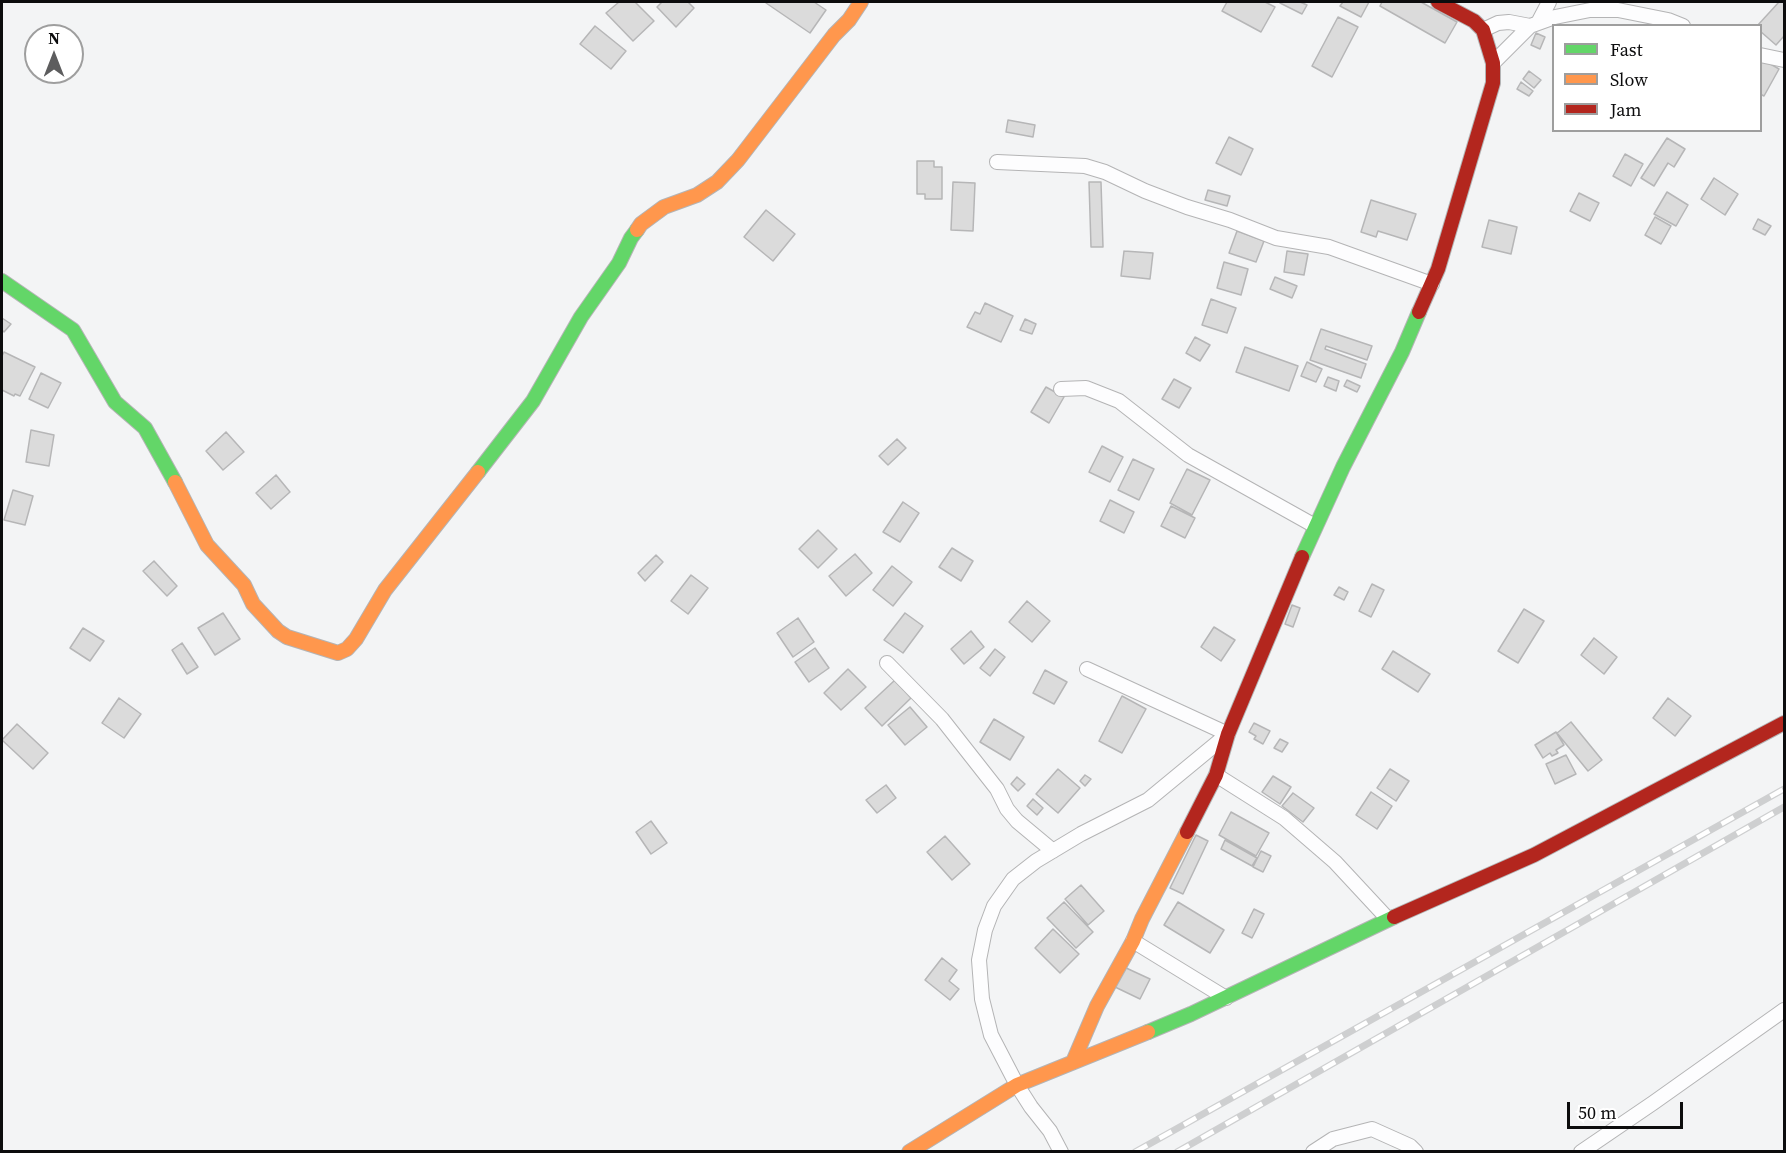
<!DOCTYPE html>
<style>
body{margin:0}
#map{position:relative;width:1786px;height:1153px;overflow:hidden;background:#f3f4f5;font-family:"Source Serif 4",serif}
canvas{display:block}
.frame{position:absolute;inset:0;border:3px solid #0c0c0d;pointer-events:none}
.legend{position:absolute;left:1552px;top:24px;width:210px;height:108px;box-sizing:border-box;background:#fff;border:2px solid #9e9e9e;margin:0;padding:8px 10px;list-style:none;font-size:18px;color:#0c0c0d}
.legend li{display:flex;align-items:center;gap:12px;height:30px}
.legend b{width:30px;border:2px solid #9e9e9e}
.north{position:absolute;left:24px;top:24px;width:60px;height:60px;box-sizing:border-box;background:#fff;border:2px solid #9e9e9e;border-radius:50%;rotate:0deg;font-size:16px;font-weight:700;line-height:24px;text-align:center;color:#0c0c0d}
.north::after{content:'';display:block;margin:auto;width:21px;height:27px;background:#5d5d5e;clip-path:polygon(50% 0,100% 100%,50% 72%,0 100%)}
.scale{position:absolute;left:1567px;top:1102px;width:116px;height:27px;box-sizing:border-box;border:3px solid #0c0c0d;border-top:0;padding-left:8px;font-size:18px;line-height:21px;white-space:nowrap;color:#0c0c0d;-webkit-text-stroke:4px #fff;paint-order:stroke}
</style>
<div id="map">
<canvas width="1786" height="1153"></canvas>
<div class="frame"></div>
<ul class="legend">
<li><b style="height:8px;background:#63d668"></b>Fast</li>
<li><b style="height:8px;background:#ff974d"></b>Slow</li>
<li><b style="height:8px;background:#b3261e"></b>Jam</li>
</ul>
<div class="north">N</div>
<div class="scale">50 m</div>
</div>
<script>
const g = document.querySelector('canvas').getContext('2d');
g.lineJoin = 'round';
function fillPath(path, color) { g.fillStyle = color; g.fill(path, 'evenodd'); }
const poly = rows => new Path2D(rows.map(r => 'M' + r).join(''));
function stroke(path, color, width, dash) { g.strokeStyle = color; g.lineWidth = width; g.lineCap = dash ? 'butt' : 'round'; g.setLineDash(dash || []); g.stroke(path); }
const building = poly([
 [619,2,635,2,654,21,633,41,606,13,619,2],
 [662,2,688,2,694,8,676,27,657,7,662,2],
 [767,2,814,2,826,10,810,33,766,3,767,2],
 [1227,2,1265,2,1275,7,1261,32,1222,11,1227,2],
 [1280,2,1300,2,1307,5,1302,14,1280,3,1280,2],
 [1343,2,1369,2,1361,17,1340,6,1343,2],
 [1382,2,1421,2,1457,22,1445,43,1380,6,1382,2],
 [1779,2,1784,2,1784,36,1776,45,1760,31,1760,26,1757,26,1779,2],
 [1338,17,1358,27,1332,77,1312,66,1338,17],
 [595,26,626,51,611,69,580,44,595,26],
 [1536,33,1545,37,1540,49,1531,45,1536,33],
 [1762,59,1779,69,1764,96,1760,94,1760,61,1762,59],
 [1529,71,1541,80,1534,88,1523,79,1529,71],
 [1521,82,1533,91,1529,96,1517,89,1521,82],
 [1008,120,1035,125,1033,137,1006,132,1008,120],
 [1229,137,1253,149,1241,175,1216,163,1229,137],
 [1667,138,1685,149,1674,167,1668,163,1654,186,1641,178,1667,138],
 [1625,154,1643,164,1631,186,1613,176,1625,154],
 [917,161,934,161,934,167,942,167,942,199,925,199,925,194,917,194,917,161],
 [1714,178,1738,194,1725,215,1701,199,1714,178],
 [953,182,975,183,973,231,951,230,953,182],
 [1089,182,1101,182,1103,247,1091,247,1089,182],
 [1208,190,1230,196,1227,206,1205,200,1208,190],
 [1667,192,1688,205,1676,226,1654,214,1667,192],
 [1579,193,1599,203,1590,221,1570,211,1579,193],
 [1371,200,1416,214,1407,240,1378,231,1376,237,1361,232,1371,200],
 [766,210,795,234,773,261,744,237,766,210],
 [1655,217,1671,226,1661,244,1645,235,1655,217],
 [1758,219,1771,226,1765,235,1753,229,1758,219],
 [1489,220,1517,227,1511,254,1482,247,1489,220],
 [1237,231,1264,241,1256,262,1229,253,1237,231],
 [1124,251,1153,253,1150,279,1121,276,1124,251],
 [1287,251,1308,254,1304,275,1284,272,1287,251],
 [1224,262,1248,269,1241,295,1217,288,1224,262],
 [1275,277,1297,286,1292,298,1270,289,1275,277],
 [1211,299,1236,308,1227,333,1202,325,1211,299],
 [985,303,1013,316,1001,342,967,327,975,312,980,314,985,303],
 [2,318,11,324,4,332,2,330,2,318],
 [1025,319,1036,324,1032,334,1020,330,1025,319],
 [1321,329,1372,346,1367,360,1326,346,1325,349,1366,364,1361,378,1310,360,1321,329],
 [1195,337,1210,345,1200,361,1186,353,1195,337],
 [1245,347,1298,366,1289,391,1236,372,1245,347],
 [4,352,35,367,20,396,15,394,14,396,2,390,2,356,4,352],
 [1307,362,1322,369,1316,382,1301,376,1307,362],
 [41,373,61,383,48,408,29,399,41,373],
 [1328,377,1339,381,1336,391,1324,386,1328,377],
 [1174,379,1191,388,1179,408,1162,399,1174,379],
 [1347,380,1360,386,1357,392,1344,386,1347,380],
 [1046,387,1064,397,1049,423,1031,412,1046,387],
 [31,430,54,435,49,466,26,462,31,430],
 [226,432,244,452,223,470,206,451,226,432],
 [897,439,906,448,888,465,879,456,897,439],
 [1102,446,1123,457,1110,482,1089,472,1102,446],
 [1133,459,1154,469,1139,500,1118,490,1133,459],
 [1187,469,1210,480,1192,515,1170,503,1187,469],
 [276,475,290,492,271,509,256,493,276,475],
 [13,490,33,496,25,525,4,520,13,490],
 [1110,500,1134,512,1124,533,1100,521,1110,500],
 [903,502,919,513,900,542,883,532,903,502],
 [1171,506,1195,518,1185,538,1161,526,1171,506],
 [818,530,837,549,818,568,799,549,818,530],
 [952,548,973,561,961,581,939,567,952,548],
 [855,554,872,573,846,596,829,576,855,554],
 [656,555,663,562,645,581,638,573,656,555],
 [154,561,177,586,167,596,143,571,154,561],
 [892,566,912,582,893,606,873,590,892,566],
 [691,575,708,588,688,614,671,601,691,575],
 [1372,584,1384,590,1371,617,1359,611,1372,584],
 [1339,587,1348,592,1344,600,1334,595,1339,587],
 [1027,601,1050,621,1032,642,1009,622,1027,601],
 [1292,605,1300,608,1293,627,1285,624,1292,605],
 [1524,609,1544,621,1518,663,1498,651,1524,609],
 [223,613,240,639,215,655,198,628,223,613],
 [905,613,923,626,903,653,884,640,905,613],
 [798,618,814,642,793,657,777,633,798,618],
 [1214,627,1235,640,1221,661,1201,647,1214,627],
 [83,628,104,641,90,661,70,648,83,628],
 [971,631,984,647,964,664,951,649,971,631],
 [1594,638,1617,657,1604,674,1581,655,1594,638],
 [182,643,198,667,187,674,172,650,182,643],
 [815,648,829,668,809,682,795,662,815,648],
 [995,649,1005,657,990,676,980,668,995,649],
 [1393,651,1430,674,1418,692,1382,669,1393,651],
 [848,669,866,687,841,710,824,693,848,669],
 [1045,670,1067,682,1054,704,1033,693,1045,670],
 [895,680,911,698,882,726,865,708,895,680],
 [1122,696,1146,709,1122,753,1099,741,1122,696],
 [119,698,141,714,124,738,102,723,119,698],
 [1668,698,1691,716,1675,736,1653,718,1668,698],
 [910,707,927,727,905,745,888,725,910,707],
 [994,719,1024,737,1010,760,980,742,994,719],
 [1571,722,1602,760,1588,771,1557,733,1571,722],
 [1254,723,1270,731,1263,744,1254,739,1256,736,1249,732,1254,723],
 [17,724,48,753,33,769,2,740,17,724],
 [1556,732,1564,745,1556,750,1558,753,1552,756,1550,753,1543,758,1535,745,1556,732],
 [1280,739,1288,743,1282,752,1274,748,1280,739],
 [1566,755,1576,774,1555,784,1546,764,1566,755],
 [1058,769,1080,788,1058,813,1036,794,1058,769],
 [1390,769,1409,781,1396,801,1377,788,1390,769],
 [1085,775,1091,779,1085,786,1080,781,1085,775],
 [1273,776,1291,787,1280,804,1262,792,1273,776],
 [1017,777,1025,784,1018,791,1011,784,1017,777],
 [886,785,896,798,877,813,866,800,886,785],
 [1371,792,1392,806,1377,829,1356,815,1371,792],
 [1293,793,1314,808,1303,822,1282,806,1293,793],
 [1033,799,1043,808,1037,815,1027,806,1033,799],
 [1231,812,1269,833,1256,856,1219,835,1231,812],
 [651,821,667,843,651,854,636,832,651,821],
 [1196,835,1208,841,1183,894,1170,888,1196,835],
 [945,836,970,864,952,880,927,852,945,836],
 [1225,840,1257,858,1252,866,1221,849,1225,840],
 [1261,851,1271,856,1263,872,1253,867,1261,851],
 [1081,885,1104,911,1088,925,1065,899,1081,885],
 [1064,902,1093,932,1076,948,1047,918,1064,902],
 [1178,902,1224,930,1210,953,1164,925,1178,902],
 [1254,909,1264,914,1252,938,1242,933,1254,909],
 [1053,929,1079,954,1060,973,1035,948,1053,929],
 [942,958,957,970,949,981,959,989,950,1000,925,980,942,958],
 [1124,967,1150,979,1140,999,1115,987,1124,967]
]);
fillPath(building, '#dbdbdb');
stroke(building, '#b6b6b7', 1.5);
const street = poly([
 [1538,23,1549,2],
 [1483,30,1498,23,1509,22,1530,26],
 [1760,55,1784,60],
 [1493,63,1530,26,1555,17,1590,10,1618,10,1668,20,1683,26],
 [997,162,1085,166,1105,172,1145,191,1187,207,1230,220,1276,238,1329,247,1432,284],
 [1061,389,1086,388,1119,401,1188,455,1315,526],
 [887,663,942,719,997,789,1007,809,1017,821,1053,851],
 [1216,775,1284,818,1335,862,1388,919],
 [1133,941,1226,998],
 [1061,1152,1050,1131,1031,1107,1017,1085,991,1035,982,999,979,960,985,930,994,906,1013,879,1036,861,1081,834,1148,800,1228,734,1087,669],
 [1313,1152,1333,1139,1372,1129,1410,1146,1416,1152],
 [1581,1152,1653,1103,1784,1010]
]);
const fast = poly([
 [2,281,73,330,115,402,145,428,175,482],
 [478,472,533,401,581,317,619,263,631,238,637,230],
 [1302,557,1343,467,1402,352,1419,312],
 [1148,1032,1191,1014,1394,917]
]);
const slow = poly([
 [637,230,641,224,664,207,697,195,717,182,738,160,834,35,849,20,861,2],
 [175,482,207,545,244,585,253,604,278,631,287,637,338,653,347,649,356,639,385,590,478,472],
 [1073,1062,1097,1006,1133,941,1142,919,1187,832],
 [909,1152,1017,1085,1148,1032]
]);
const jam = poly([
 [1419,312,1438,269,1493,83,1493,63,1483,30,1474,21,1438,2],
 [1187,832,1216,775,1228,734,1302,557],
 [1394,917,1534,855,1784,723]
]);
stroke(street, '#b4b4b5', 16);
stroke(fast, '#b4b4b5', 16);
stroke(slow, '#b4b4b5', 16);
stroke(jam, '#b4b4b5', 16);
stroke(street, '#fdfdfe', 14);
stroke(fast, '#63d668', 14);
stroke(slow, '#ff974d', 14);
stroke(jam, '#b3261e', 14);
const rail = poly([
 [1135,1152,1784,789],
 [1177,1152,1784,807]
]);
stroke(rail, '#cecfd0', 7);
stroke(rail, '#fff', 4.5, [14]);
</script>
